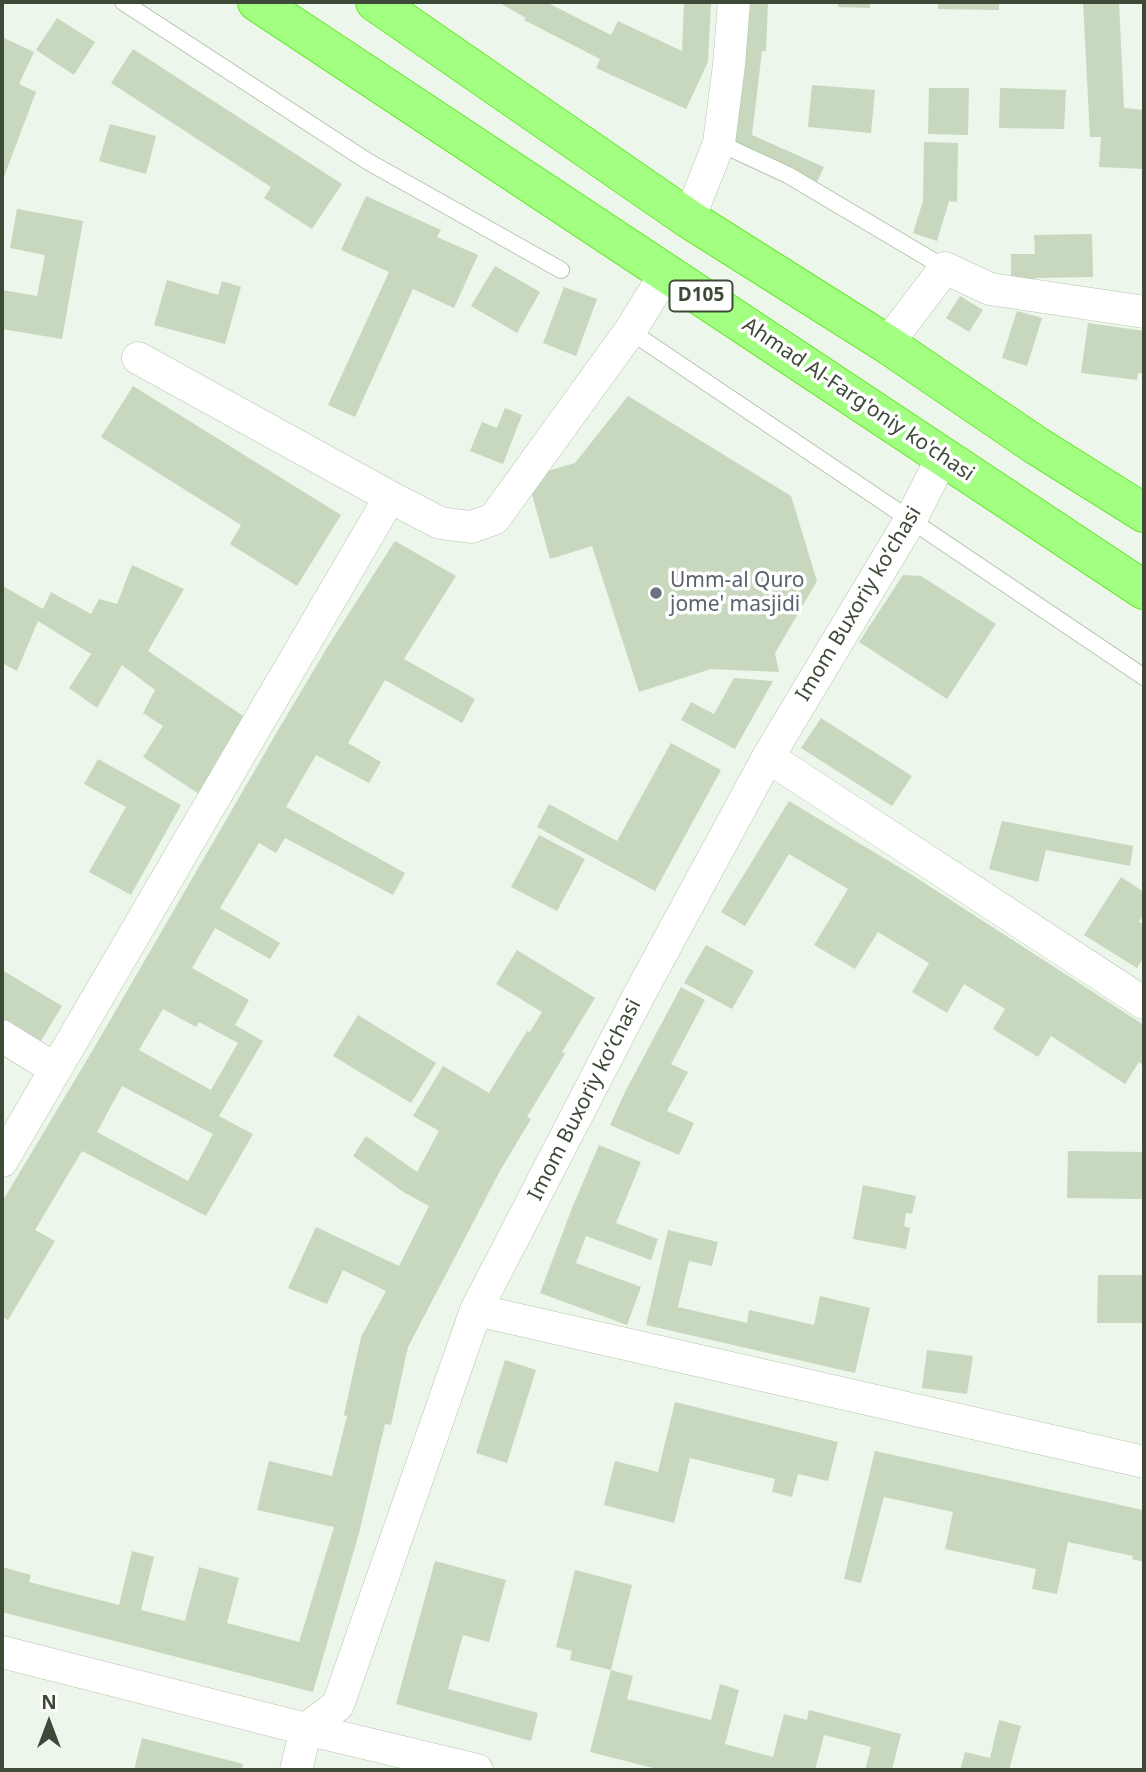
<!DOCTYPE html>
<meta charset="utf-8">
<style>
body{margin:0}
#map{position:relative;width:1146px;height:1772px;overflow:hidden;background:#edf6ea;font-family:"Noto Sans",sans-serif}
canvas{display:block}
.frame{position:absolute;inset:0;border:4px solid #3d4a37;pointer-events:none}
.north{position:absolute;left:14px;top:1688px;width:70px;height:70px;-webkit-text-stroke:5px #fff;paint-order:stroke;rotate:0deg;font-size:19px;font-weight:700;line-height:28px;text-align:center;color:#3d4a37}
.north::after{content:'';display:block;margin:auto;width:24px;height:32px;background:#3d4a37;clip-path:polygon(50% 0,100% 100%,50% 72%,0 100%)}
</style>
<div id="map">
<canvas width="1146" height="1772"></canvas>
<div class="frame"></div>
<div class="north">N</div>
</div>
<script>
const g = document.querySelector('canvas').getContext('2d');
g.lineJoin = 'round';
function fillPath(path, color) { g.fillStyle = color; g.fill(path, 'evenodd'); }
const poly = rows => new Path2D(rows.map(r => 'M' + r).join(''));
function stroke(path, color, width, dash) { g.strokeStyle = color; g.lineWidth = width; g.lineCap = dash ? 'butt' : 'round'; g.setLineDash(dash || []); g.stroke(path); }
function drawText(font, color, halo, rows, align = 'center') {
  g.font = font + ' "Noto Sans",sans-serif'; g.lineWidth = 7; g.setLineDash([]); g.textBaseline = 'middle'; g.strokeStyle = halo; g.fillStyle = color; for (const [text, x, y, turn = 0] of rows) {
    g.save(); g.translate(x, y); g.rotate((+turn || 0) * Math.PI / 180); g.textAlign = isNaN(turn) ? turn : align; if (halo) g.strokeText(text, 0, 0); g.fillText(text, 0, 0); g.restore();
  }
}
fillPath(poly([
 [498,2,546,2,611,35,618,21,682,51,684,2,711,2,708,62,686,109,596,68,600,59,524,20,526,18],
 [741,2,768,2,766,51,762,51,752,135,824,167,816,184,729,144],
 [838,2,870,2,870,8,838,7],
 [938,2,999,2,999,10,938,9],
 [1083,2,1119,2,1124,108,1144,110,1144,169,1099,167,1101,137,1090,137],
 [57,18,95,42,74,75,36,50],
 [2,37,34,52,19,84,36,92,2,182],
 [133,49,342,184,312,229,264,198,271,187,111,83],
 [812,85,875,90,871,133,808,127],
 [929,88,969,88,968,135,928,134],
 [1000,88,1066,90,1064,129,999,128],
 [110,124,156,136,146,174,99,161],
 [924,142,958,143,957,202,949,201,937,241,913,233,923,201],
 [366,196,441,230,437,237,478,255,454,308,413,289,355,417,328,405,389,272,341,250],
 [17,209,83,221,62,339,2,329,2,290,37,296,45,255,10,248],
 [1092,234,1093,277,1035,278,1035,282,1011,282,1011,254,1035,254,1034,235],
 [495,266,540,292,517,333,471,306],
 [167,280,218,295,222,281,241,287,225,344,154,325],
 [564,287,597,299,576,356,543,343],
 [960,296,983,310,969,332,946,318],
 [1017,311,1042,318,1027,366,1002,358],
 [1088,323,1144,331,1144,373,1138,373,1137,380,1081,373],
 [133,386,341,515,297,586,230,544,241,525,101,437],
 [628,396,791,496,817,581,775,653,779,672,711,669,639,692,592,546,550,559,527,477,575,463],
 [505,408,522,415,503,464,470,451,482,422,497,428],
 [395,541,456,576,404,659,475,699,462,723,385,680,348,743,381,762,369,783,316,755,286,807,405,873,393,895,285,838,276,853,259,843,220,908,280,943,270,959,215,928,192,968,249,1000,235,1025,263,1041,219,1116,253,1134,206,1216,82,1151,35,1230,55,1241,8,1320,2,1317,2,1202,94,1048,277,732,328,646],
 [163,1009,196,1027,199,1022,238,1043,211,1090,139,1050],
 [122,1086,213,1134,188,1181,97,1132],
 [132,565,184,589,148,651,246,718,199,794,143,757,163,726,143,713,155,690,122,665,97,708,69,688,91,654,38,621,17,671,2,663,3,586,43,609,51,592,91,614,99,599,117,604],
 [903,575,921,576,996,624,947,699,859,642],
 [734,678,773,681,735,749,681,720,691,702,714,714],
 [821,718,912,776,892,806,801,748],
 [671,743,721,770,655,891,537,827,549,804,617,841],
 [98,759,181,805,131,895,89,872,126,807,84,784],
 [789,801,912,875,1144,1025,1144,1066,1139,1062,1125,1084,1051,1036,1038,1057,993,1029,1005,1009,964,984,947,1013,912,992,929,963,878,932,855,969,814,945,848,889,789,854,745,926,721,912],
 [1002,821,1133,846,1130,866,1046,850,1038,882,989,869],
 [539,835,585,859,557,911,511,887],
 [1121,877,1144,892,1144,914,1139,922,1144,925,1144,957,1137,968,1084,935],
 [706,945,754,971,732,1009,684,983],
 [517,950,595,998,562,1052,565,1054,527,1117,531,1119,501,1169,408,1347,391,1425,385,1424,359,1533,313,1692,2,1612,2,1567,31,1575,29,1582,119,1605,132,1551,154,1557,141,1610,185,1621,199,1567,239,1578,227,1623,299,1642,334,1527,257,1510,269,1461,332,1476,347,1416,344,1415,361,1337,386,1291,343,1270,327,1304,288,1288,316,1227,399,1266,429,1206,405,1193,353,1156,366,1136,417,1172,439,1131,413,1116,443,1066,489,1093,527,1031,530,1032,542,1012,496,984],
 [2,970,62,1006,39,1044,2,1021],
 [681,987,705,1000,671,1064,688,1072,667,1111,694,1123,679,1155,610,1125,625,1092],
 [358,1015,436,1063,411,1103,333,1056],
 [599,1145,641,1162,616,1223,658,1239,651,1260,586,1236,576,1263,641,1287,627,1325,540,1293,572,1208],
 [1068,1151,1144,1152,1144,1199,1067,1198],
 [863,1185,916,1196,912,1214,906,1213,904,1226,910,1228,906,1249,853,1239],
 [668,1230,718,1242,712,1266,689,1261,678,1307,747,1323,749,1310,814,1325,820,1296,870,1308,855,1373,646,1325],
 [1098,1275,1144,1275,1144,1323,1097,1323],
 [927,1350,973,1356,967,1394,922,1388],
 [505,1360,536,1370,507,1463,476,1453],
 [675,1402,838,1442,828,1481,798,1474,792,1497,772,1492,775,1479,690,1458,674,1523,604,1505,615,1461,658,1472],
 [875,1451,1143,1510,1142,1517,1144,1518,1144,1562,1132,1559,1133,1556,1068,1542,1057,1594,1032,1589,1036,1569,945,1549,953,1512,884,1497,861,1583,844,1579],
 [435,1561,506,1580,489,1642,463,1635,448,1689,538,1713,531,1741,396,1704],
 [575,1570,632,1585,611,1670,633,1676,627,1699,711,1720,720,1684,739,1690,725,1744,773,1757,784,1714,807,1720,809,1710,901,1734,892,1770,865,1770,871,1747,824,1735,815,1770,661,1770,590,1752,611,1670,570,1660,572,1651,556,1647],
 [999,1720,1021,1726,1009,1770,960,1770,965,1752,990,1758],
 [142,1738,243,1764,242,1770,134,1770]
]), '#c7d8be');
const service = poly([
 [123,2,367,161,561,270],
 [719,143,788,175,945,268],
 [630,331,1144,677]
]);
const minor = poly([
 [689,219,719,143,729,65,734,2],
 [887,344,945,268,990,289,1144,312],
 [138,358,390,497],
 [768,757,1144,1003],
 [2,1036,55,1069],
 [2,1161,390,497,440,523,471,527,494,519,630,331,666,273],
 [476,1310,1144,1462],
 [2,1652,306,1729,477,1770],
 [296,1770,306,1729,338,1705,476,1310,638,997,768,757,911,519,943,456]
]);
const trunk = poly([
 [257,2,1144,590],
 [375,2,689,219,887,344,1037,446,1144,513]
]);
stroke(service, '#b5c5ae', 18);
stroke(minor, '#b5c5ae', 33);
stroke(trunk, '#6be732', 40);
stroke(service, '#fff', 16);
stroke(minor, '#fff', 32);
stroke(trunk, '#a3ff82', 38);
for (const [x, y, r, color] of [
 [656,593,7,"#6b7280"]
]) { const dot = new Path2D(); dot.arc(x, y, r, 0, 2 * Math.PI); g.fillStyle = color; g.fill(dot); stroke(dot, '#fff', 2.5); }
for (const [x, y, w] of [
 [701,296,63]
]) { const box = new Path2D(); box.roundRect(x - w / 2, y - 15.5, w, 31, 5); g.fillStyle = '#fff'; g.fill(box); stroke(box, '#3d4a37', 2); }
drawText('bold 19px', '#3d4a37', null, [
 ["D105",701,296]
]);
drawText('21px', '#3d4a37', '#fff', [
 ["Ahmad Al-Farg'oniy ko'chasi",858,400,34],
 ["Imom Buxoriy koʻchasi",859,604,-59],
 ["Imom Buxoriy koʻchasi",585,1100,-63]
]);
drawText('21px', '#5b616d', '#fff', [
 ["Umm-al Quro",670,581],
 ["jome' masjidi",670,605]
], 'left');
</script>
